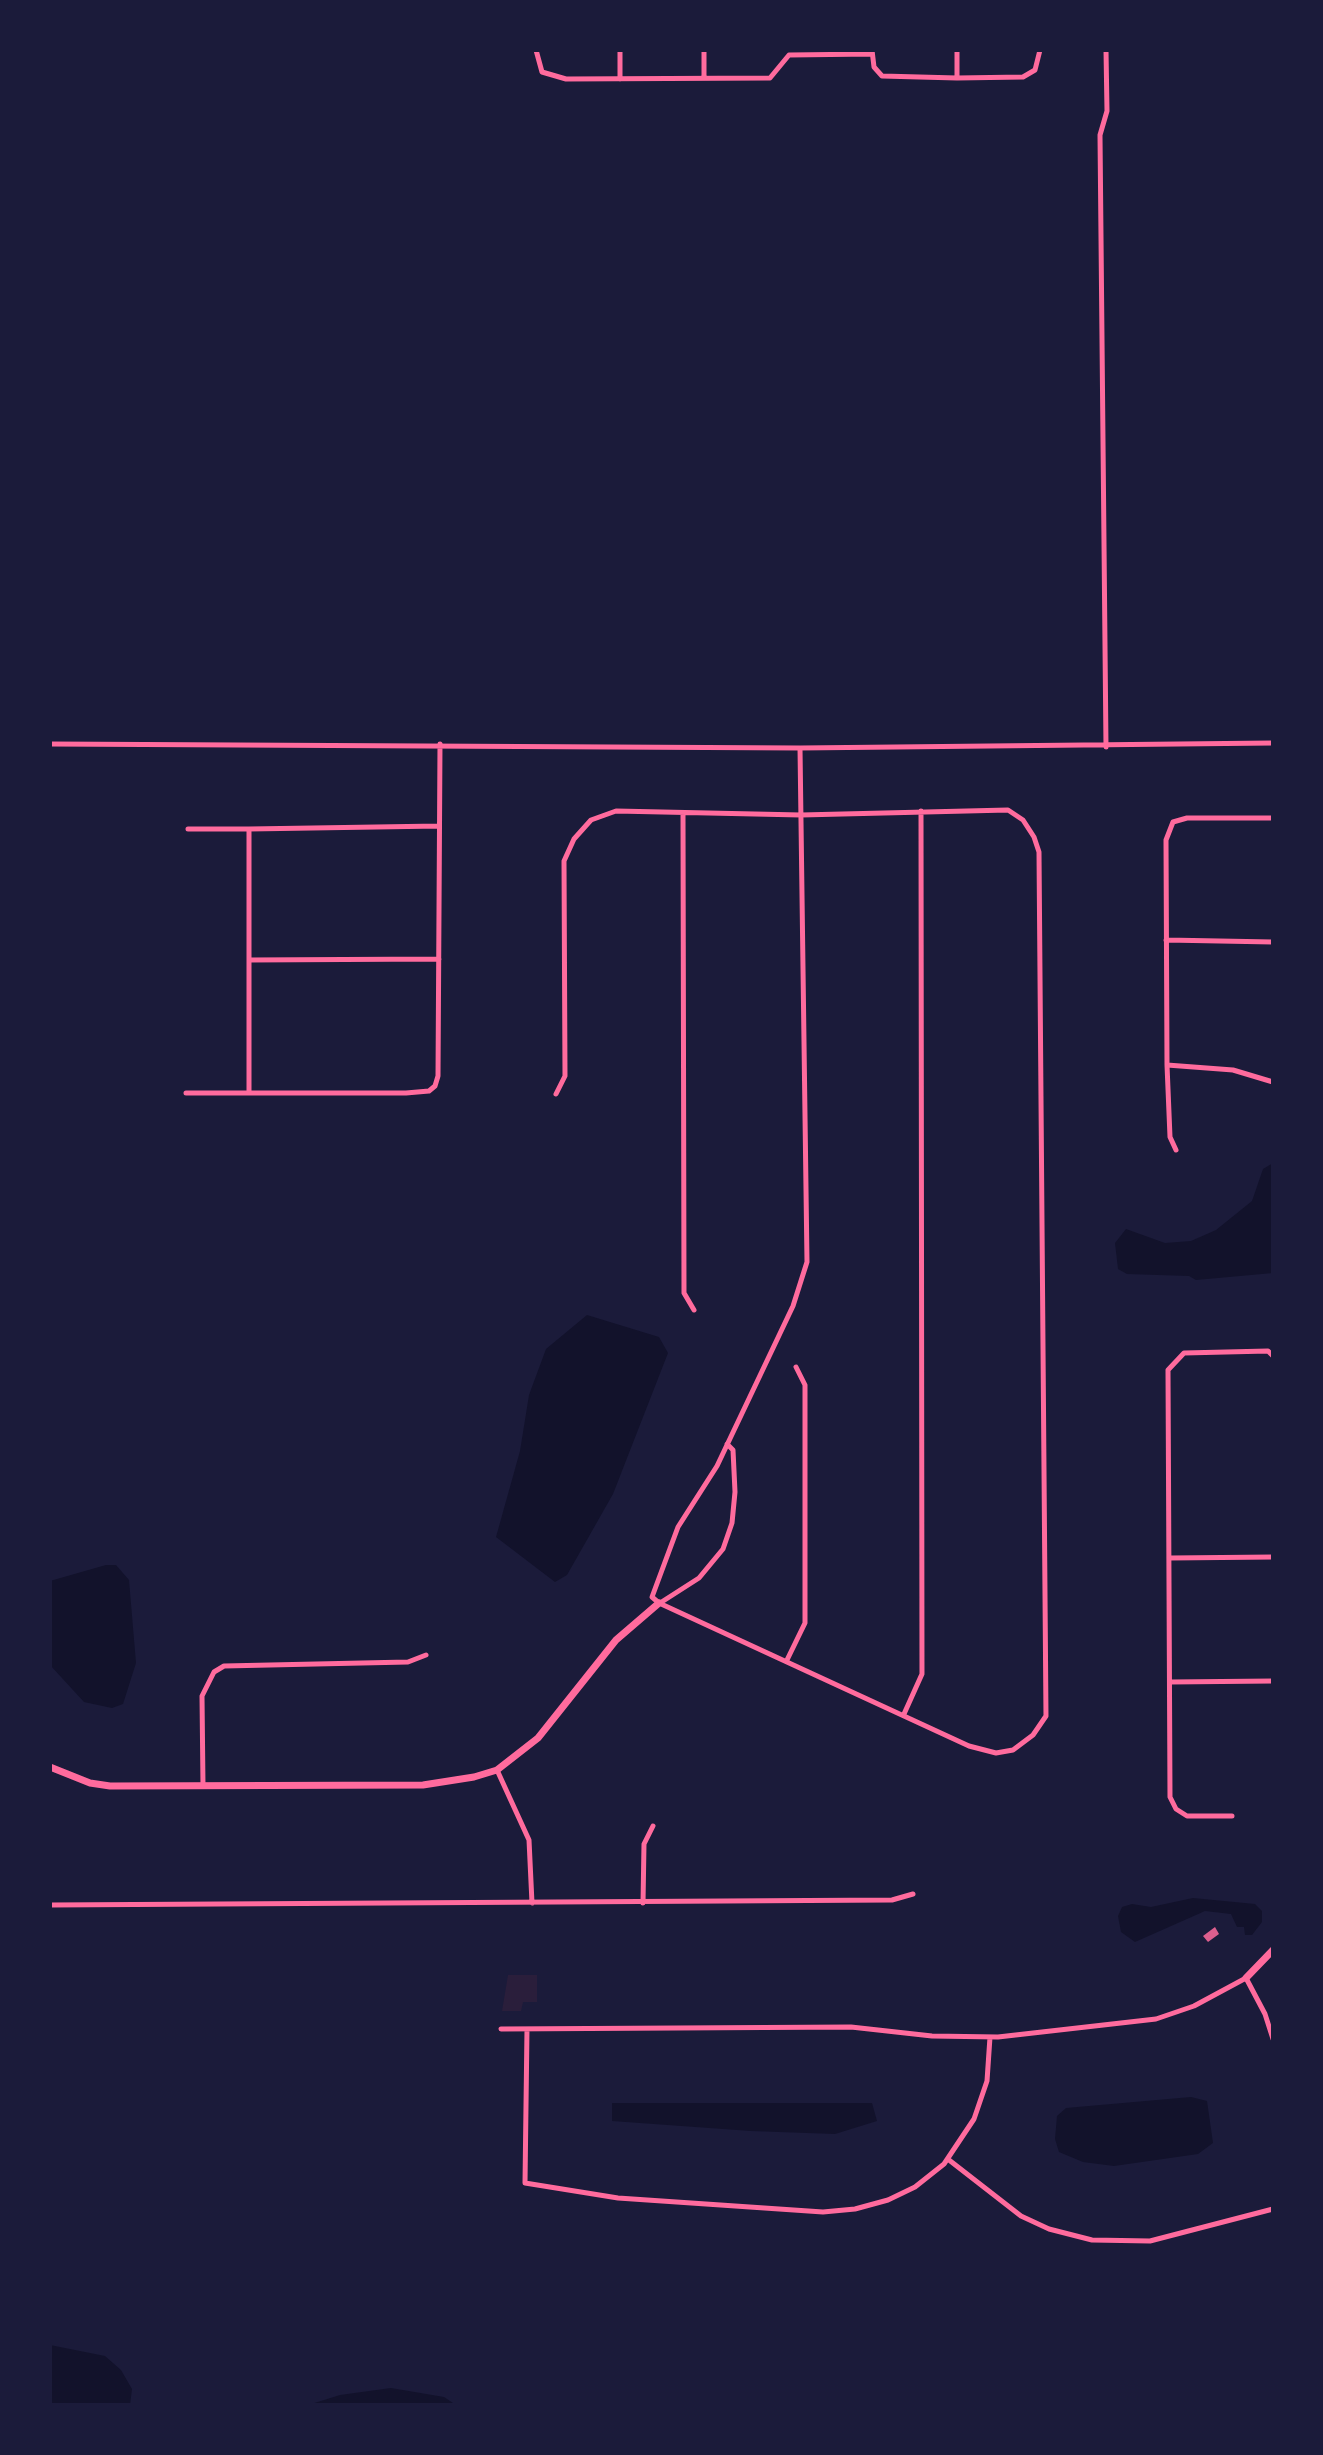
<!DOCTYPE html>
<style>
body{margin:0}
#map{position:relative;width:1323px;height:2455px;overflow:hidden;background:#1b1b3a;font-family:"Nunito Sans",sans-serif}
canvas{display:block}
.frame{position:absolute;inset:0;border:52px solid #1b1b3a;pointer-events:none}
</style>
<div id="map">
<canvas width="1323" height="2455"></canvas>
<div class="frame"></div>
</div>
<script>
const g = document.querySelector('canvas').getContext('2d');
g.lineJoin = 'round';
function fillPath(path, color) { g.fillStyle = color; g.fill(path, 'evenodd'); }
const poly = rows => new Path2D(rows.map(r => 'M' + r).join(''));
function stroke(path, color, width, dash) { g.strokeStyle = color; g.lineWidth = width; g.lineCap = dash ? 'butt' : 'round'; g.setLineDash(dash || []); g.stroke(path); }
fillPath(poly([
 [508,1975,537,1975,537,2002,523,2002,521,2011,502,2011]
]), '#2a1e3b');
fillPath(poly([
 [1273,1163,1273,1273,1196,1280,1189,1276,1127,1274,1118,1269,1115,1243,1126,1229,1165,1243,1191,1241,1216,1230,1252,1201,1263,1169],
 [587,1315,659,1337,668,1353,613,1494,567,1575,555,1582,496,1537,520,1451,529,1395,546,1349],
 [106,1565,116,1565,129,1580,136,1663,123,1704,112,1708,84,1702,50,1665,50,1581],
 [1193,1898,1255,1904,1262,1911,1262,1922,1252,1935,1245,1935,1244,1927,1237,1927,1231,1914,1205,1911,1135,1942,1121,1932,1118,1916,1122,1907,1132,1904,1151,1907],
 [1191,2097,1207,2101,1213,2143,1198,2154,1114,2166,1083,2162,1059,2152,1055,2139,1057,2116,1066,2108],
 [612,2103,872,2103,877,2121,835,2134,751,2131,612,2121],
 [50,2345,105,2356,121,2370,132,2389,130,2405,50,2405],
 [391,2388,444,2397,456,2405,308,2405,340,2395]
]), '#12122b');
fillPath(poly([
 [1215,1927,1219,1934,1208,1942,1203,1936]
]), '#dd5f8e');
stroke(poly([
 [536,50,542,72,566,79,770,78,789,55,872,54],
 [620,50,620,79],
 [704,50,704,78],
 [872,50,874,67,882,76,957,78,1023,77,1035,70,1040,50],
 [957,50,957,78],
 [50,744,800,748,1273,743],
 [1106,747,1100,135,1107,111,1106,50],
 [683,814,684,1293,694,1310],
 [188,829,249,829],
 [1166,940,1273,942],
 [249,960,439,959],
 [1167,1065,1233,1070,1273,1082],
 [186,1093,406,1093,429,1091,435,1086,438,1076,440,744],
 [249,1093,249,829,439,826],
 [556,1094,565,1076,564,861,574,839,591,820,616,811,801,815,1008,810,1023,820,1034,837,1039,852,1046,1716,1033,1735,1013,1750,996,1753,969,1746,659,1603],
 [1176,1150,1170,1137,1167,1065,1166,840,1173,822,1187,818,1273,818],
 [1170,1558,1273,1557],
 [659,1603,652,1597,678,1527,717,1466,793,1306,807,1262,800,748],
 [660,1603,699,1578,723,1549,732,1523,735,1492,733,1450,727,1444],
 [787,1660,805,1623,805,1385,796,1367],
 [1170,1682,1273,1681],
 [904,1714,922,1674,921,811],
 [497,1770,529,1840,532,1903],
 [203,1786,202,1696,214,1672,224,1666,408,1662,426,1655],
 [1232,1816,1187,1816,1176,1809,1170,1797,1168,1370,1184,1353,1268,1351,1273,1356],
 [643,1903,644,1844,653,1826],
 [50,1905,892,1900,913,1894],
 [501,2029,851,2027,932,2036,998,2037,1156,2019,1194,2006,1246,1978,1265,2014,1273,2039],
 [527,2029,525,2183,618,2198,823,2212,855,2209,888,2200,915,2187,944,2164,974,2119,987,2081,990,2037],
 [949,2160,1021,2216,1049,2229,1092,2240,1150,2241,1273,2209]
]), '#ff6b9d', 5);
stroke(poly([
 [50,1767,90,1783,110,1786,423,1785,474,1777,497,1770,538,1738,616,1640,659,1603],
 [1246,1978,1273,1950]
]), '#ff6b9d', 7);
</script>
